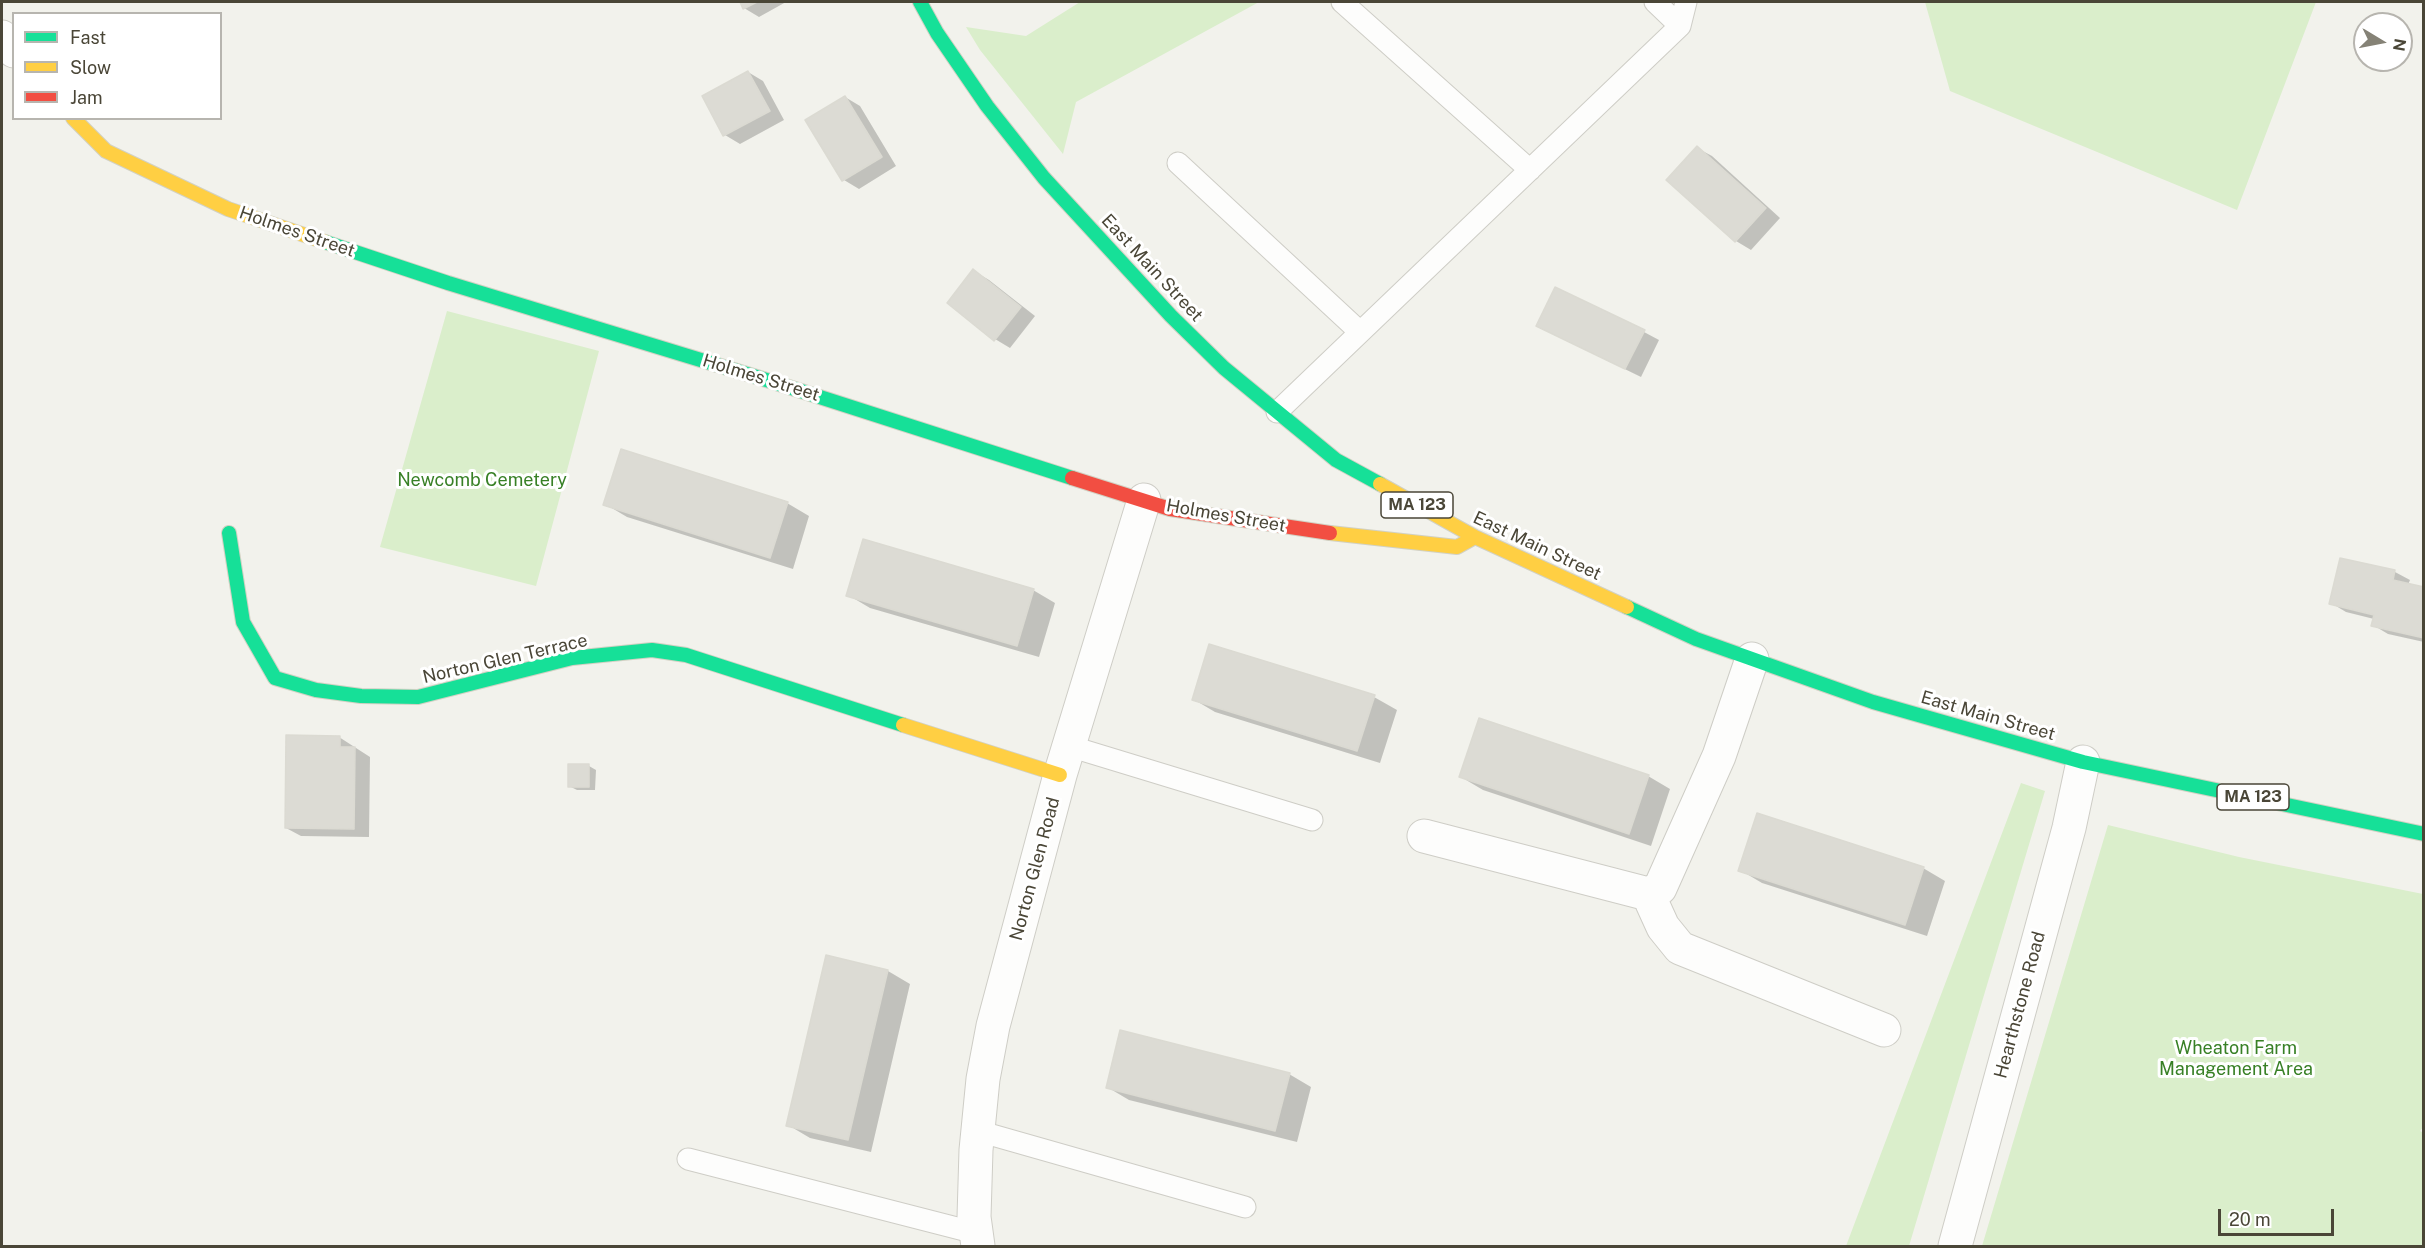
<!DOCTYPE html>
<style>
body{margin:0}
#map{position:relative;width:2425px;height:1248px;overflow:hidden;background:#f2f2ec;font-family:"Public Sans",sans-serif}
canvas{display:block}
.frame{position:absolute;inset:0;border:3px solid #4a4637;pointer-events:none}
.legend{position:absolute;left:12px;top:12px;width:210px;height:108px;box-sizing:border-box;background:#fff;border:2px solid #b7b5af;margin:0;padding:8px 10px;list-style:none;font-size:18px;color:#4a4637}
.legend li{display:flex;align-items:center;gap:12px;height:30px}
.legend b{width:30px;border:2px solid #b7b5af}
.north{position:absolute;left:2353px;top:12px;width:60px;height:60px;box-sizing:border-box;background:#fff;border:2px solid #b7b5af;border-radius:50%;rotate:100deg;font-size:16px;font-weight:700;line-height:24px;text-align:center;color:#4a4637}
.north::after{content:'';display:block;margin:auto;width:21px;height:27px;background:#858276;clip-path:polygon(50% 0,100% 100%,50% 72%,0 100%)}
.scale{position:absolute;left:2218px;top:1209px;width:116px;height:27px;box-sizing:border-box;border:3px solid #4a4637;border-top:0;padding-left:8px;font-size:18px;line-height:21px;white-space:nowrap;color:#4a4637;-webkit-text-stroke:4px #fff;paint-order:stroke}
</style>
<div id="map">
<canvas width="2425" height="1248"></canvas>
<div class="frame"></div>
<ul class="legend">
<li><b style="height:8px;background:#16e098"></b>Fast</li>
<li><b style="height:8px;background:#ffcf43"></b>Slow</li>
<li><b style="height:8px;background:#f24e42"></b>Jam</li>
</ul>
<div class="north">N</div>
<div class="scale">20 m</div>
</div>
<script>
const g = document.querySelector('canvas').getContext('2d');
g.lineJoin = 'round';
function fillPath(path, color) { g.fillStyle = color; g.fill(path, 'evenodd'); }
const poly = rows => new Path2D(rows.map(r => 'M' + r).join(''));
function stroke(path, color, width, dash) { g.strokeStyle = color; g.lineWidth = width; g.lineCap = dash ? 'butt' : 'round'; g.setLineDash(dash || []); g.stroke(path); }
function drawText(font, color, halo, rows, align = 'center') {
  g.font = font + ' "Public Sans",sans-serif'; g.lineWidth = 6; g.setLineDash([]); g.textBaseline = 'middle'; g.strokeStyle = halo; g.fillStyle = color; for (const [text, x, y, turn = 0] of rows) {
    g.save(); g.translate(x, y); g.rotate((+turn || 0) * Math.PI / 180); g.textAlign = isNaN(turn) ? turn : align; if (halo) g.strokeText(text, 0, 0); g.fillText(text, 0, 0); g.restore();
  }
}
fillPath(poly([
 [1080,2,1259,2,1076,102,1063,154,980,50,966,27,1026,36],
 [1925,2,2316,2,2237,210,1950,91],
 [447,311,599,351,536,586,380,547],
 [2021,783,2045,791,1909,1246,1846,1246],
 [2108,825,2239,857,2423,894,2424,1126,2420,1131,2424,1133,2423,1246,1982,1246]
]), '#daeecb');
fillPath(poly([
 [741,2,786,2,759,17,744,8],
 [748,72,763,81,784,120,740,144,725,135],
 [845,97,860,106,896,166,859,189,844,180,807,120],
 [1697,148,1712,156,1780,218,1751,250,1736,241,1668,180],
 [974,271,989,280,1035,316,1010,348,995,339],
 [1644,332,1659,340,1641,377,1553,334],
 [787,503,809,516,793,569,627,517,605,504],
 [2341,560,2395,572,2410,580,2408,585,2424,588,2424,642,2388,634,2373,625,2374,619,2346,612,2331,603],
 [1033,590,1055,603,1039,657,870,608,848,595],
 [1374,697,1397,710,1380,763,1215,712,1193,699],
 [339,737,370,757,369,837,301,836,286,828],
 [589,766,596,770,595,790,577,790,569,786],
 [1648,776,1670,789,1651,846,1483,790,1461,777],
 [1923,868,1945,881,1927,936,1762,883,1740,870],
 [888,971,910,984,871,1152,810,1138,788,1125],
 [1289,1074,1311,1087,1297,1142,1129,1100,1107,1087]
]), '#0003');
const building = poly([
 [740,2,757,2,743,9,740,2],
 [748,71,770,111,723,136,702,96,748,71],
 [845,96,882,157,842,181,805,120,845,96],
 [1697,146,1766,208,1735,242,1666,180,1697,146],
 [973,269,1021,307,994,341,947,303,973,269],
 [1555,287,1645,330,1625,369,1536,326,1555,287],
 [621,449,788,502,770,558,603,505,621,449],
 [863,539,1034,589,1017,646,846,596,863,539],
 [2340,558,2395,570,2393,580,2424,587,2424,638,2371,626,2374,615,2329,604,2340,558],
 [1209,644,1375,695,1357,751,1192,700,1209,644],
 [1479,718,1649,775,1629,834,1459,777,1479,718],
 [286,735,340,736,340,747,355,747,354,829,285,828,286,735],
 [568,764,589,764,589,787,568,787,568,764],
 [1757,813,1924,867,1905,925,1738,871,1757,813],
 [826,955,888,970,848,1140,786,1126,826,955],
 [1120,1030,1290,1073,1275,1131,1106,1088,1120,1030]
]);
fillPath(building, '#dcdbd4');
stroke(building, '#dbdad2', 1.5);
const lane = poly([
 [1342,2,1530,170],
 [1680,26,1686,2],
 [1178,163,1360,332],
 [1277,412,1680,26,1655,2],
 [1069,746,1312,820],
 [978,1131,1245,1207],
 [688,1159,976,1233]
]);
const street = poly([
 [2,37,14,51],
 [1424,836,1648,894,1660,888,1719,756,1752,659],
 [1648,894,1663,927,1680,948,1884,1030],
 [978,1246,974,1217,976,1150,983,1079,993,1026,1060,775,1144,500],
 [1955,1246,2069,828,2083,762]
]);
const fast = poly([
 [920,2,937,33,987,106,1044,178,1171,316,1224,368,1336,460,1380,484],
 [325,242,448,283,773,382,1072,478],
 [229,533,243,622,275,678,316,690,361,696,418,697,572,658,652,650,686,655,903,725],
 [1627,607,1696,639,1873,702,2083,762,2424,834]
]);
const slow = poly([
 [73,118,106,151,228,209,325,242],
 [1380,484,1475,537,1627,607],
 [1330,533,1457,547,1475,537],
 [903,725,1060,775]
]);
const jam = poly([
 [1072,478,1170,509,1330,533]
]);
stroke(lane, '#cecdc6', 23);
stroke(street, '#cecdc6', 35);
stroke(fast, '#d2d1c3', 16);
stroke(slow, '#d2d1c3', 16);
stroke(jam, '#d2d1c3', 16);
stroke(lane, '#fdfdfc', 21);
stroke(street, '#fdfdfc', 33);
stroke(fast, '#16e098', 14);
stroke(slow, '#ffcf43', 14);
stroke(jam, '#f24e42', 14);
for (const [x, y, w] of [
 [1417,505,72],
 [2253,797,72]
]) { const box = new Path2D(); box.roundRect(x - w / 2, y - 13, w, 26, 4.5); g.fillStyle = '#fff'; g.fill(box); stroke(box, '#4a4637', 1.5); }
drawText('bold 16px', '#4a4637', null, [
 ["MA 123",1417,505],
 ["MA 123",2253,797]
]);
drawText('18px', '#4a4637', '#fff', [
 ["Holmes Street",297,232,19],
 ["East Main Street",1152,268,47],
 ["Holmes Street",761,378,17],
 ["Holmes Street",1226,516,10],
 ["East Main Street",1537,546,25],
 ["Norton Glen Terrace",505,659,-13],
 ["East Main Street",1988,716,16],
 ["Norton Glen Road",1035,869,-75],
 ["Hearthstone Road",2020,1005,-75]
]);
drawText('18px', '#388026', '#fff', [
 ["Newcomb Cemetery",482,480],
 ["Wheaton Farm",2236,1048],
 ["Management Area",2236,1069]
]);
</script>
